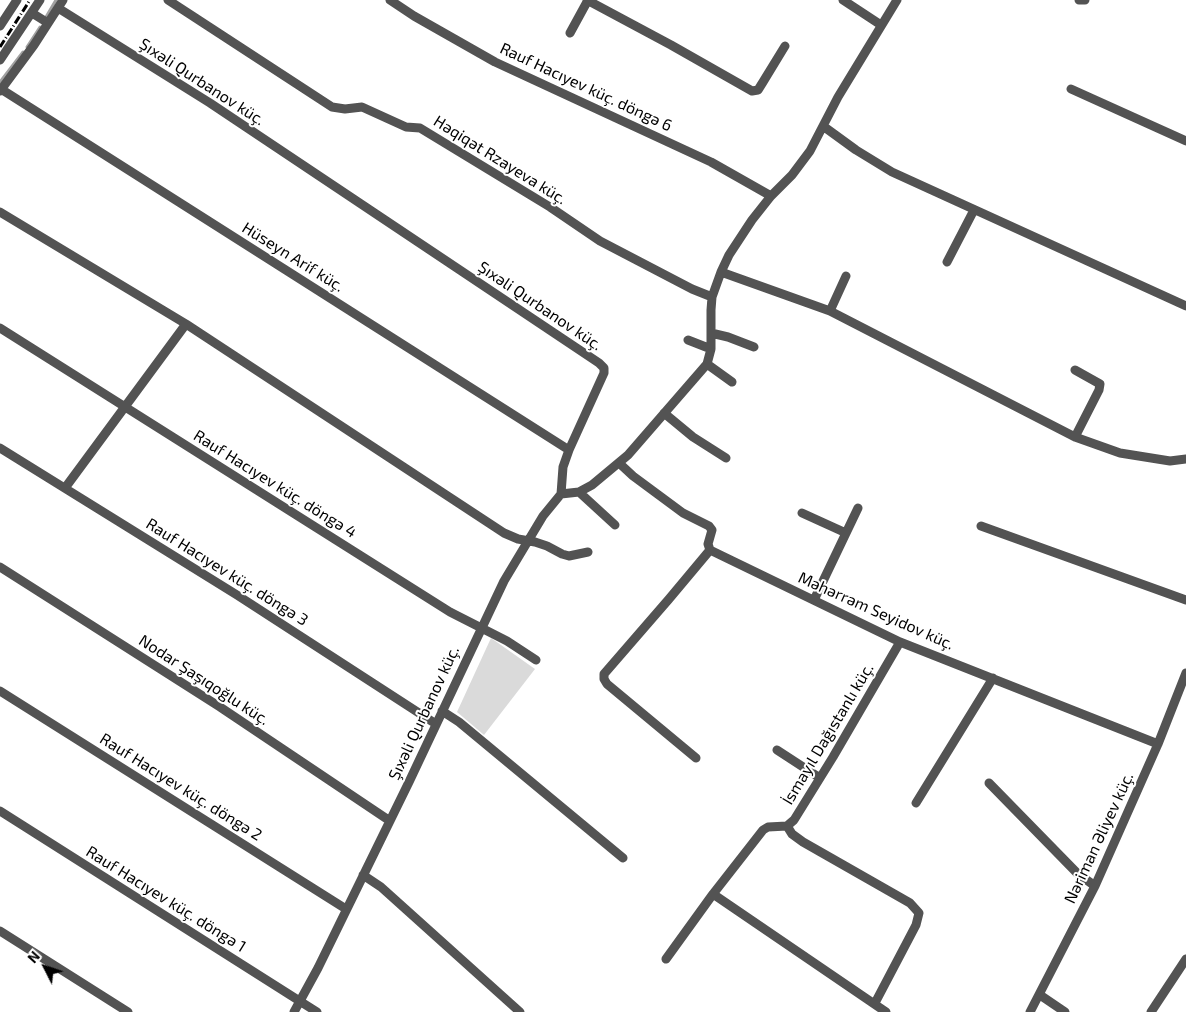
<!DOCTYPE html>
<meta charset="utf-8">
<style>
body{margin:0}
#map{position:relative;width:1186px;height:1012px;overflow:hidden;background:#fff;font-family:"Exo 2",sans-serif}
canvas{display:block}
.north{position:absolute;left:20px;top:942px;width:50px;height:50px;-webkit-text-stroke:4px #fff;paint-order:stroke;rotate:311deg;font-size:14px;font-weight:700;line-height:20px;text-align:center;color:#000}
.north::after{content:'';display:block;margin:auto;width:18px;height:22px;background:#000;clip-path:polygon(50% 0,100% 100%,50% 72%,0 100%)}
</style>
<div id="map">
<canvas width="1186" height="1012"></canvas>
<div class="north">N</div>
</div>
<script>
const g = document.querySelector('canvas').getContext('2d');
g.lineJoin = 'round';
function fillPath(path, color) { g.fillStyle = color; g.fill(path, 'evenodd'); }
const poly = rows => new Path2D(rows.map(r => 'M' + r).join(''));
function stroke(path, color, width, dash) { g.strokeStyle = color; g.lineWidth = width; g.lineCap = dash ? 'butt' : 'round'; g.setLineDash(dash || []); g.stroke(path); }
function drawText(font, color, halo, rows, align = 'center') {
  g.font = font + ' "Exo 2",sans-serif'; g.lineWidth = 4; g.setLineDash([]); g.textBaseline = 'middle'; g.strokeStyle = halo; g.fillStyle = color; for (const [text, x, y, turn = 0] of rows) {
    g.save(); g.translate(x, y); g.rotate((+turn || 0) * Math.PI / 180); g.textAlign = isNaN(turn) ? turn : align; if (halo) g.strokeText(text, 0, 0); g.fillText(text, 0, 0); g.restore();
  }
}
fillPath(poly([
 [491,638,535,669,484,735,457,712]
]), '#dadada');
stroke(poly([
 [46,17,56,0],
 [27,47,40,27],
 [0,82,23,52]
]), '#a1a1a1', 3);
stroke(poly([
 [168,0,332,107,345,109,362,107,406,127,420,128,550,207,600,241,692,289,712,297],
 [390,0,414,16,495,62,711,162,771,196],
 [587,0,671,45,752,91,758,90,763,82,785,46],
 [843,0,881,25],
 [1079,0,1085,0],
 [58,8,210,103,599,363,604,368,604,373,569,450,563,467,561,494,543,516,504,581,409,782,318,968,294,1012],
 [32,13,48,23],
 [0,26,17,0],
 [570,33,588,0],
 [0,60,40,0],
 [1,89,569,450],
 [1071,89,1186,141],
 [0,91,34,45,63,0],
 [823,126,856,150,892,172,1186,306],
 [0,212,186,324,504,533,518,539,535,542,547,546,562,554,569,556,588,552],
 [947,262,974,210],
 [721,272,830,311,1075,437,1120,453,1170,461,1186,459],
 [830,311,846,276],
 [0,328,450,612,507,641,536,660],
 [711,333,728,337,754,347],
 [688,340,711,349],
 [707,364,732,382],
 [664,413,693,437,726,458],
 [1075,437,1099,390,1100,384,1075,370],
 [0,448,237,595,436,724],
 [619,463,633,476,683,513,709,526,712,530,708,544,710,550,900,642,1158,744],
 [65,488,186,324],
 [579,492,615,525],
 [561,494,579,492,592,485,628,455,707,364,711,349,711,310,712,297,721,272,729,255,752,220,771,196,792,175,810,151,838,97,897,0],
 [802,513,846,533],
 [981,526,1186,600],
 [0,567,220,707,390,821],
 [814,600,858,508],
 [0,691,346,909],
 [442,711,459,722,623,858],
 [777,750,820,778],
 [696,758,607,684,604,679,604,674,669,599,710,550],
 [989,783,1077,873,1095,886],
 [916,803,993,678],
 [0,811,317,1012],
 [787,826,792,834,803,842,910,903,919,913,916,925,875,1003],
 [363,875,381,887,520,1012],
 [0,931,128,1012],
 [666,959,713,894],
 [1040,995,1065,1012],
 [886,1012,713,894,763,830,768,827,787,826,794,820,833,757,900,642],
 [1030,1012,1095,886,1158,744,1186,673],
 [1151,1012,1186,959]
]), '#535353', 9);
stroke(poly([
 [0,47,30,0]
]), '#000', 3, [8, 2.5, 1, 2.5]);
drawText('16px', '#000', '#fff', [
 ["Şıxəli Qurbanov küç.",202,82,33],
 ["Rauf Hacıyev küç. döngə 6",586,87,25],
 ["Həqiqət Rzayeva küç.",500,160,32],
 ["Hüseyn Arif küç.",293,257,32],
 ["Şıxəli Qurbanov küç.",540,306,34],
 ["Rauf Hacıyev küç. döngə 4",275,484,32],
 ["Rauf Hacıyev küç. döngə 3",227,572,32],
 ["Məhərrəm Seyidov küç.",876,611,24],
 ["Nodar Şaşıqoğlu küç.",204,680,33],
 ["Şıxəli Qurbanov küç.",424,713,-65],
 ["İsmayıl Dağıstanlı küç.",828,734,-59],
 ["Rauf Hacıyev küç. döngə 2",181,787,32],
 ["Nəriman Əliyev küç.",1099,838,-65],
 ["Rauf Hacıyev küç. döngə 1",166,899,32]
]);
</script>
